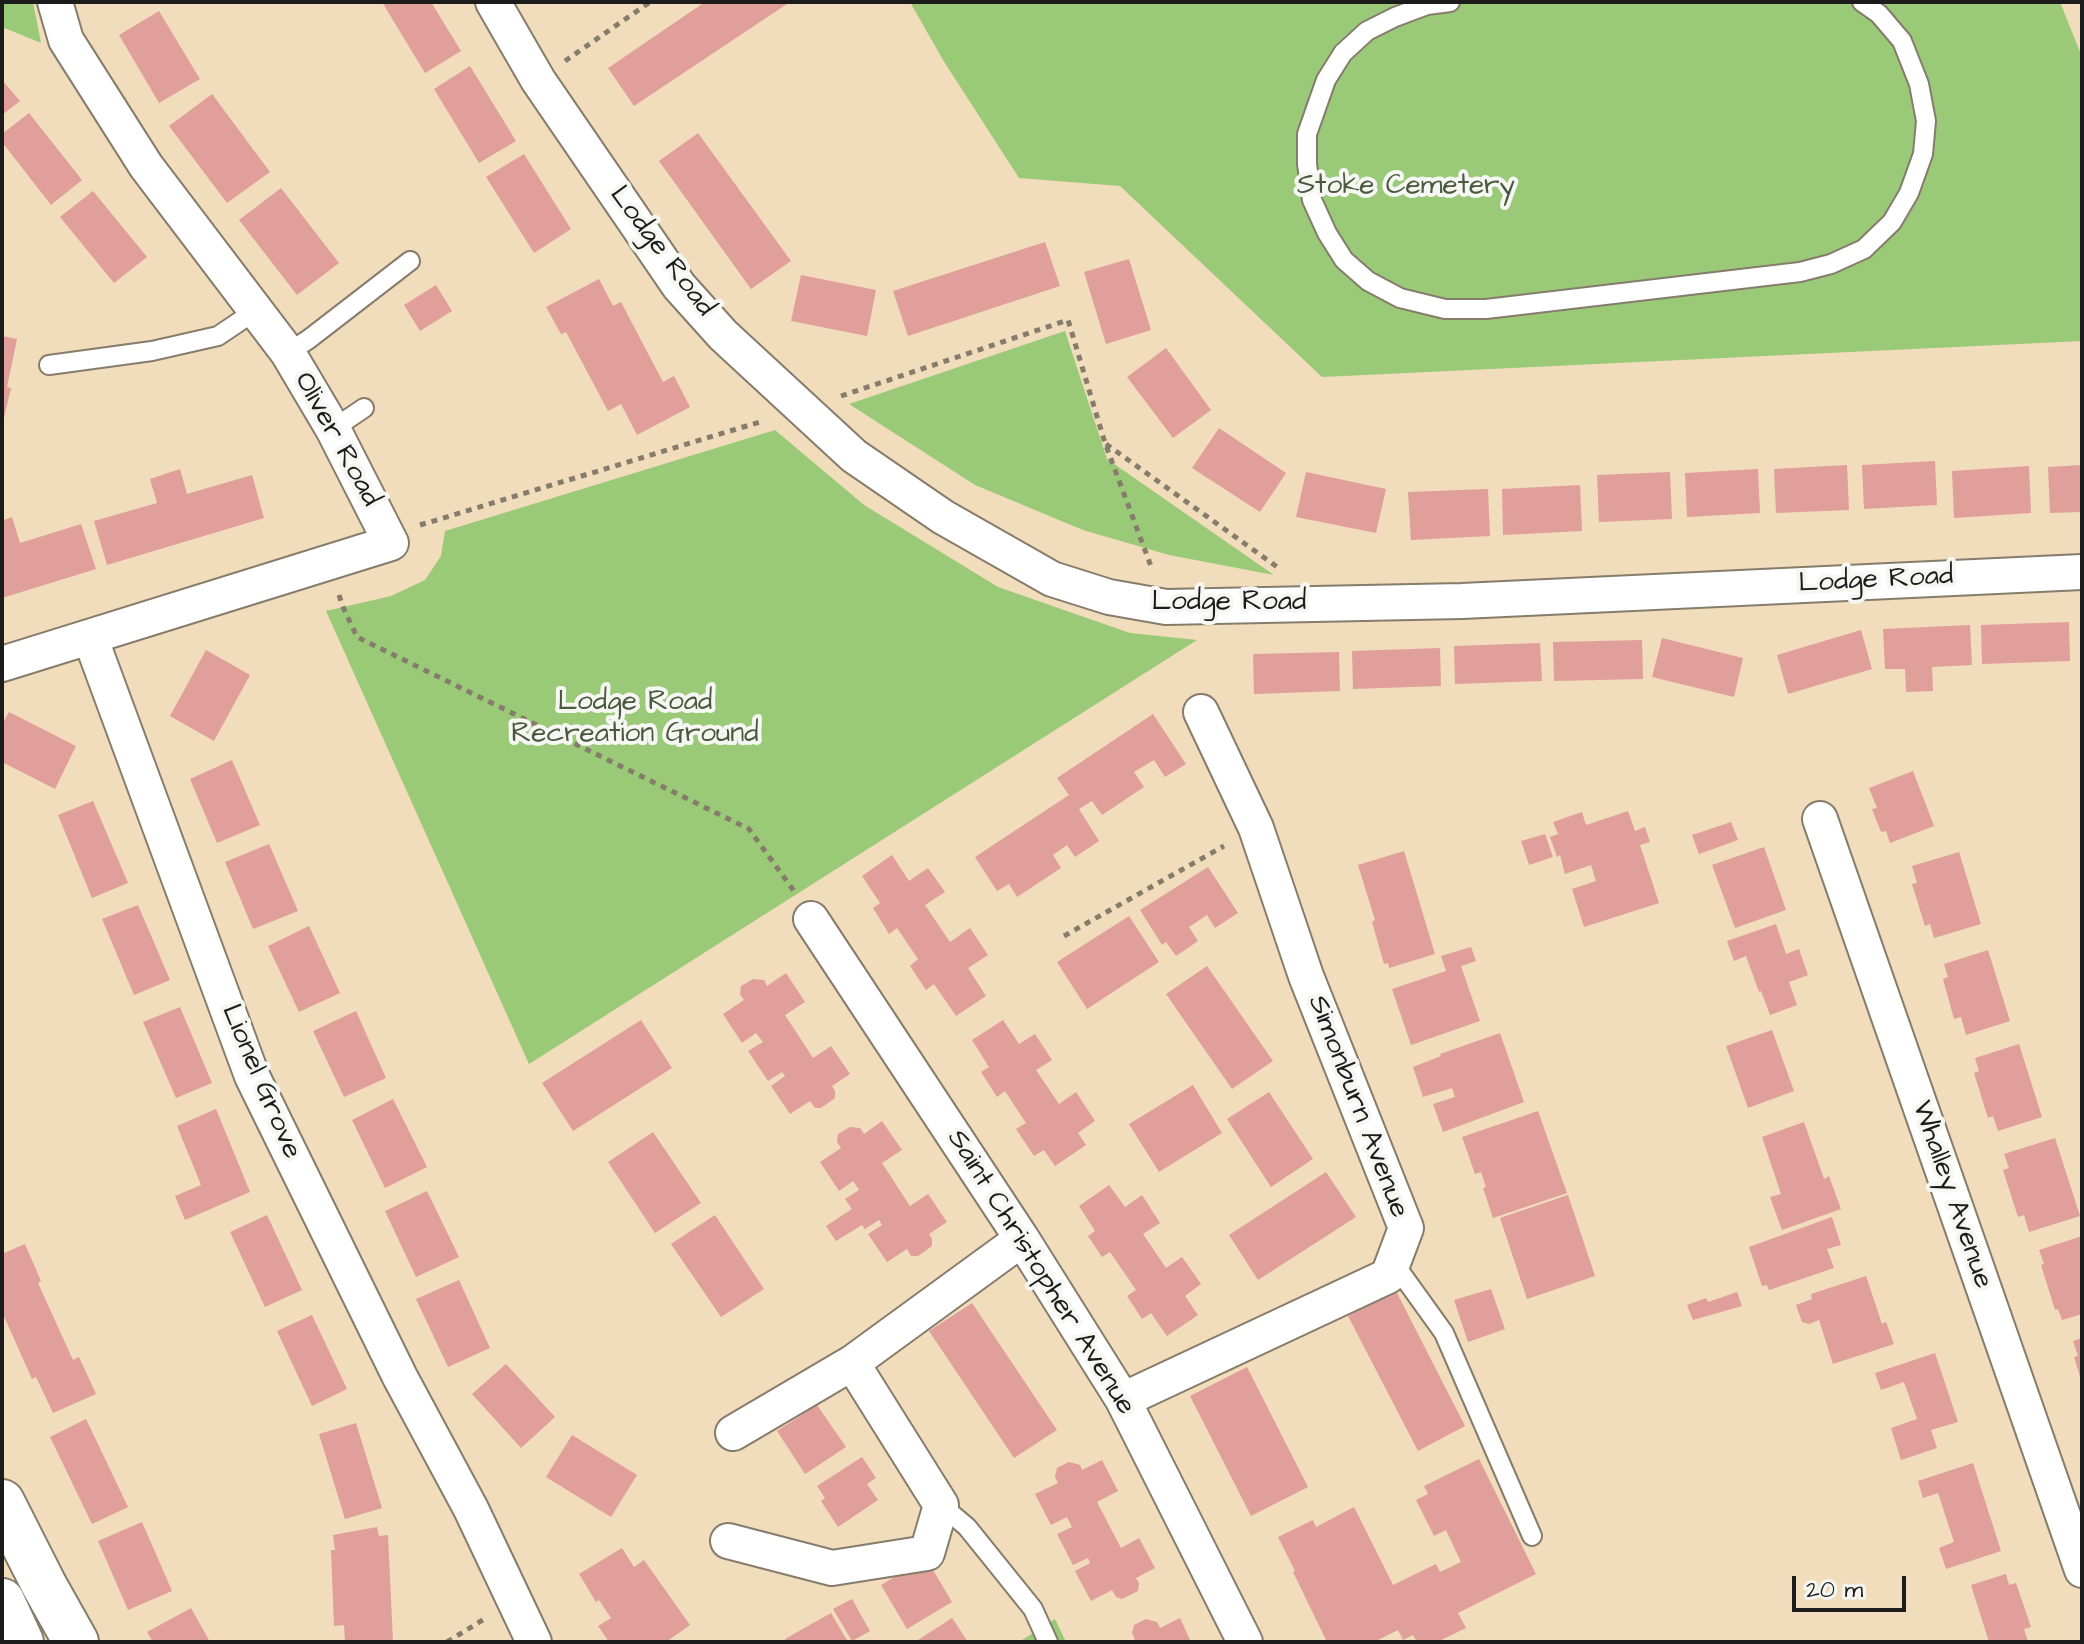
<!DOCTYPE html>
<style>
body{margin:0}
#map{position:relative;width:2084px;height:1644px;overflow:hidden;background:#f1dcbb;font-family:"Architects Daughter",sans-serif}
canvas{display:block}
.frame{position:absolute;inset:0;border:4px solid #1c1c1c;pointer-events:none}
.scale{position:absolute;left:1792px;top:1576px;width:114px;height:36px;box-sizing:border-box;border:4px solid #1c1c1c;border-top:0;padding-left:10px;font-size:24px;line-height:28px;white-space:nowrap;color:#1c1c1c;-webkit-text-stroke:6px #f6f6f2;paint-order:stroke}
</style>
<div id="map">
<canvas width="2084" height="1644"></canvas>
<div class="frame"></div>
<div class="scale">20 m</div>
</div>
<script>
const g = document.querySelector('canvas').getContext('2d');
g.lineJoin = 'round';
function fillPath(path, color) { g.fillStyle = color; g.fill(path, 'evenodd'); }
const poly = rows => new Path2D(rows.map(r => 'M' + r).join(''));
function stroke(path, color, width, dash) { g.strokeStyle = color; g.lineWidth = width; g.lineCap = dash ? 'butt' : 'round'; g.setLineDash(dash || []); g.stroke(path); }
function drawText(font, color, halo, rows, align = 'center') {
  g.font = font + ' "Architects Daughter",sans-serif'; g.lineWidth = 8; g.setLineDash([]); g.textBaseline = 'middle'; g.strokeStyle = halo; g.fillStyle = color; for (const [text, x, y, turn = 0] of rows) {
    g.save(); g.translate(x, y); g.rotate((+turn || 0) * Math.PI / 180); g.textAlign = isNaN(turn) ? turn : align; if (halo) g.strokeText(text, 0, 0); g.fillText(text, 0, 0); g.restore();
  }
}
fillPath(poly([
 [2,2,33,2,41,43,2,27],
 [910,2,2060,2,2082,57,2082,341,1322,377,1120,186,1019,178,943,60],
 [1065,331,1107,459,1274,575,1169,555,1083,530,975,485,849,404],
 [775,430,864,505,998,587,1130,633,1197,640,529,1064,326,611,391,596,425,580,441,556,445,531],
 [1055,1619,1066,1642,1019,1642]
]), '#9ac978');
fillPath(poly([
 [382,2,431,2,461,51,425,73],
 [705,2,790,2,634,106,608,68],
 [159,11,200,79,159,103,119,35],
 [470,66,516,141,479,163,434,89],
 [2,80,20,101,2,115],
 [212,94,270,172,227,203,169,126],
 [29,113,82,180,51,205,2,142,2,134],
 [698,133,791,261,751,289,659,161],
 [524,154,571,229,534,253,486,177],
 [281,188,339,263,297,295,239,220],
 [93,191,147,257,114,283,60,217],
 [1045,242,1060,286,908,336,893,291],
 [1129,259,1151,330,1106,344,1084,272],
 [801,275,876,290,867,336,791,321],
 [599,279,613,306,621,302,663,382,674,376,690,407,637,435,621,404,608,411,566,332,561,334,546,307],
 [436,285,452,311,420,331,404,305],
 [2,336,17,339,7,387,11,388,3,422],
 [1166,348,1211,410,1173,438,1127,377],
 [1219,428,1286,473,1260,512,1192,468],
 [1935,461,1937,505,1864,509,1862,465],
 [1847,465,1849,510,1776,513,1774,469],
 [2082,465,2082,512,2050,513,2048,467],
 [2029,466,2031,513,1954,518,1952,471],
 [180,469,187,494,252,475,264,518,107,565,94,521,157,503,150,479],
 [1758,469,1760,513,1687,517,1685,473],
 [1306,472,1386,489,1376,533,1296,517],
 [1670,472,1672,519,1599,522,1597,475],
 [1580,485,1582,531,1503,535,1502,489],
 [1488,489,1490,536,1411,540,1408,492],
 [12,517,20,543,81,524,96,569,2,598,2,521],
 [2069,622,2070,661,1982,664,1981,625],
 [1970,625,1972,665,1932,667,1933,691,1906,692,1905,669,1885,669,1883,629],
 [1861,630,1872,669,1788,694,1777,655],
 [1662,638,1743,658,1734,697,1652,677],
 [1642,640,1643,679,1554,681,1553,642],
 [1540,643,1542,681,1455,684,1454,646],
 [1440,648,1441,686,1353,689,1352,651],
 [206,650,250,675,214,741,170,716],
 [1339,652,1340,691,1254,694,1253,654],
 [9,712,76,746,55,789,2,762,2,725],
 [1153,714,1186,764,1165,777,1154,760,1134,772,1144,787,1102,815,1092,801,1079,809,1099,841,1075,857,1067,845,1053,855,1061,868,1017,897,1009,884,997,891,975,857,1069,795,1057,778],
 [232,760,260,825,217,843,190,779],
 [1913,771,1934,826,1890,843,1886,831,1881,832,1872,809,1877,808,1869,788],
 [93,801,128,883,92,898,58,815],
 [1628,811,1635,831,1645,827,1650,842,1640,845,1659,903,1584,927,1572,889,1596,881,1591,865,1565,874,1560,855,1557,857,1550,837,1558,834,1553,822,1582,812,1586,825],
 [1731,822,1738,840,1699,854,1692,835],
 [1545,834,1553,857,1529,865,1521,841],
 [269,844,298,911,253,929,225,862],
 [1764,847,1786,910,1735,928,1712,865],
 [1404,851,1435,954,1389,968,1388,963,1384,964,1372,922,1375,920,1358,865],
 [1959,852,1981,924,1934,938,1930,924,1925,926,1912,884,1917,883,1912,866],
 [892,855,909,881,928,868,945,892,925,905,950,942,970,928,988,955,968,968,986,996,956,1016,934,984,926,990,910,966,918,959,897,928,889,934,873,908,880,903,862,876],
 [1208,867,1238,913,1215,928,1207,915,1189,927,1198,941,1176,956,1166,942,1162,945,1140,910],
 [138,905,170,980,134,995,102,919],
 [1129,916,1159,962,1087,1009,1057,962],
 [1776,924,1786,954,1799,949,1808,975,1789,982,1797,1005,1770,1015,1761,991,1759,992,1746,956,1734,961,1727,941],
 [309,926,340,993,299,1012,268,946],
 [1471,947,1476,961,1461,966,1480,1021,1411,1045,1392,989,1446,971,1441,956],
 [1988,950,2010,1021,1966,1035,1961,1017,1954,1019,1943,979,1948,977,1944,964],
 [1207,966,1273,1061,1232,1089,1166,994],
 [786,973,805,1002,785,1015,813,1058,831,1046,850,1074,832,1086,835,1091,835,1098,821,1108,815,1108,810,1101,790,1114,771,1086,785,1076,782,1072,768,1081,748,1051,763,1042,756,1033,742,1043,723,1014,744,1000,740,994,741,986,753,979,764,980,767,986],
 [180,1007,212,1083,176,1098,143,1022],
 [356,1011,386,1078,344,1097,313,1031],
 [641,1020,672,1068,573,1131,542,1083],
 [1003,1020,1019,1044,1035,1034,1052,1060,1036,1070,1059,1104,1076,1092,1095,1121,1078,1133,1086,1145,1055,1166,1044,1150,1034,1156,1016,1129,1026,1123,1005,1091,997,1097,981,1072,989,1067,972,1040],
 [1772,1030,1794,1091,1748,1108,1726,1046],
 [1500,1033,1524,1102,1443,1132,1433,1104,1455,1097,1452,1088,1423,1097,1413,1067,1441,1056,1440,1054],
 [2019,1044,2042,1117,1998,1131,1993,1116,1988,1118,1974,1073,1979,1071,1975,1058],
 [1193,1085,1222,1133,1159,1172,1129,1124],
 [1269,1092,1313,1159,1271,1187,1227,1119],
 [393,1099,427,1167,385,1188,352,1120],
 [216,1109,250,1192,185,1220,175,1196,201,1185,177,1126],
 [1538,1111,1567,1193,1493,1218,1483,1188,1486,1187,1481,1172,1475,1174,1462,1137],
 [882,1121,902,1150,882,1163,910,1206,928,1194,947,1222,929,1234,932,1239,932,1246,918,1256,911,1256,907,1249,887,1262,868,1234,882,1225,879,1220,865,1229,862,1225,836,1241,826,1226,852,1209,845,1199,859,1190,853,1181,839,1191,820,1162,841,1148,837,1142,838,1134,850,1127,860,1128,864,1134],
 [1804,1122,1824,1179,1829,1176,1841,1209,1782,1230,1770,1197,1781,1194,1762,1137],
 [653,1132,701,1203,655,1233,608,1162],
 [2055,1138,2080,1216,2029,1232,2024,1215,2018,1217,2003,1170,2009,1168,2004,1154],
 [1326,1172,1356,1217,1258,1280,1229,1235],
 [1109,1185,1125,1207,1142,1195,1160,1223,1143,1234,1166,1268,1182,1257,1201,1284,1185,1296,1198,1315,1167,1336,1151,1313,1142,1319,1127,1296,1136,1290,1110,1252,1102,1257,1088,1236,1095,1231,1079,1206],
 [427,1191,459,1257,416,1277,385,1211],
 [1568,1195,1595,1276,1527,1299,1500,1218],
 [267,1215,302,1290,265,1307,230,1232],
 [715,1215,764,1289,721,1317,671,1244],
 [1832,1217,1841,1245,1827,1249,1834,1268,1769,1290,1767,1285,1762,1286,1749,1247],
 [2082,1236,2082,1314,2062,1320,2058,1309,2055,1310,2041,1265,2044,1264,2039,1250],
 [25,1244,41,1281,38,1283,73,1360,79,1357,96,1394,53,1413,36,1377,32,1379,2,1312,2,1254],
 [1866,1276,1882,1324,1886,1322,1894,1344,1833,1364,1819,1320,1809,1324,1802,1322,1796,1305,1812,1299,1811,1294],
 [459,1280,490,1348,448,1367,416,1299],
 [1491,1289,1505,1329,1468,1342,1454,1300],
 [1396,1291,1465,1426,1418,1451,1348,1316],
 [1737,1292,1742,1306,1693,1320,1687,1305,1706,1298,1708,1302],
 [972,1303,1057,1430,1014,1458,929,1331],
 [312,1315,347,1389,312,1406,277,1331],
 [2082,1338,2082,1380,2081,1380,2074,1357,2078,1356,2073,1341],
 [1935,1353,1958,1422,1931,1430,1937,1448,1901,1460,1891,1428,1917,1419,1904,1382,1881,1390,1875,1373],
 [506,1364,555,1417,521,1448,472,1394],
 [1247,1367,1308,1487,1251,1516,1190,1396],
 [817,1405,846,1447,805,1474,777,1431],
 [86,1419,128,1507,92,1524,50,1437],
 [356,1423,382,1508,345,1519,319,1434],
 [572,1435,637,1475,611,1517,546,1477],
 [862,1457,876,1478,867,1484,878,1500,838,1527,821,1501,825,1498,817,1486],
 [1479,1459,1536,1574,1458,1613,1466,1628,1437,1642,1417,1642,1413,1635,1403,1640,1398,1630,1374,1642,1327,1642,1293,1572,1295,1571,1278,1537,1313,1520,1316,1527,1354,1507,1393,1585,1436,1564,1440,1572,1461,1562,1446,1530,1434,1536,1416,1500,1428,1494,1424,1486],
 [1102,1460,1118,1491,1097,1502,1121,1548,1139,1538,1155,1568,1136,1578,1139,1583,1138,1591,1122,1599,1116,1597,1112,1590,1091,1601,1075,1571,1090,1563,1088,1558,1073,1565,1057,1534,1072,1527,1067,1517,1051,1525,1035,1494,1058,1483,1055,1477,1057,1468,1069,1462,1080,1465,1082,1470],
 [1973,1463,2001,1551,1946,1569,1939,1548,1954,1542,1938,1493,1923,1498,1918,1481],
 [142,1522,172,1591,128,1610,98,1541],
 [377,1527,379,1536,388,1535,393,1642,345,1642,344,1625,334,1626,331,1550,335,1550,333,1535],
 [622,1548,634,1567,644,1560,690,1625,666,1642,609,1642,598,1626,611,1618,599,1600,596,1602,579,1574],
 [926,1558,952,1602,907,1629,881,1585],
 [2006,1574,2009,1585,2016,1583,2031,1627,2024,1629,2028,1642,1989,1642,1971,1585],
 [852,1599,870,1631,852,1641,833,1609],
 [191,1608,210,1642,153,1642,147,1632],
 [831,1613,848,1642,787,1642,785,1639],
 [952,1618,968,1642,915,1642],
 [1180,1618,1191,1642,1129,1642,1135,1639,1132,1633,1134,1625,1146,1619,1157,1622,1160,1628]
]), '#e09f9b');
const service = poly([
 [1450,2,1427,5,1395,17,1367,31,1343,53,1326,80,1307,134,1307,164,1312,200,1327,233,1344,260,1368,281,1400,298,1445,309,1486,309,1800,272,1831,264,1864,249,1892,222,1909,193,1923,154,1926,121,1919,84,1902,41,1879,14,1862,2],
 [288,353,309,339,410,261],
 [49,365,152,351,218,336,255,311],
 [333,429,364,408],
 [1393,1262,1444,1333,1532,1536],
 [941,1505,967,1527,1033,1609,1048,1642]
]);
const minor = poly([
 [493,2,538,80,679,286,723,335,854,456,943,517,1052,579,1109,597,1166,607,1462,601,2082,572],
 [90,637,252,1076,400,1377,471,1509,534,1642],
 [2,664,391,543,333,429,288,353,146,166,66,40,55,2],
 [1820,819,2082,1570],
 [811,919,1022,1239,1123,1400,1245,1642],
 [1123,1400,1388,1276,1406,1228,1306,976,1256,828,1201,712],
 [733,1433,852,1363,1022,1239],
 [728,1541,832,1568,927,1553,941,1505,852,1363]
]);
const tertiary = poly([
 [2,1502,44,1585,76,1642],
 [2,1601,21,1642]
]);
stroke(service, '#867c6c', 22);
stroke(minor, '#867c6c', 38);
stroke(tertiary, '#867c6c', 48);
stroke(poly([
 [565,61,650,2],
 [841,396,1068,320,1105,443,1152,569],
 [1106,444,1280,569],
 [420,525,763,421],
 [339,595,343,607,357,637,749,829,794,891],
 [1064,936,1224,846],
 [447,1642,486,1618]
]), '#867c6c', 5, [6, 6]);
stroke(service, '#fff', 18);
stroke(minor, '#fff', 34);
stroke(tertiary, '#fff', 44);
drawText('28px', '#48593c', '#f6f6f2', [
 ["Stoke Cemetery",1406,187],
 ["Lodge Road",635,703],
 ["Recreation Ground",635,735]
]);
drawText('28px', '#1c1c1c', '#f6f6f2', [
 ["Lodge Road",661,252,53],
 ["Oliver Road",336,440,61],
 ["Lodge Road",1876,581,-3],
 ["Lodge Road",1229,603],
 ["Lionel Grove",260,1082,67],
 ["Simonburn Avenue",1357,1107,69],
 ["Whalley Avenue",1951,1195,71],
 ["Saint Christopher Avenue",1040,1273,58]
]);
</script>
